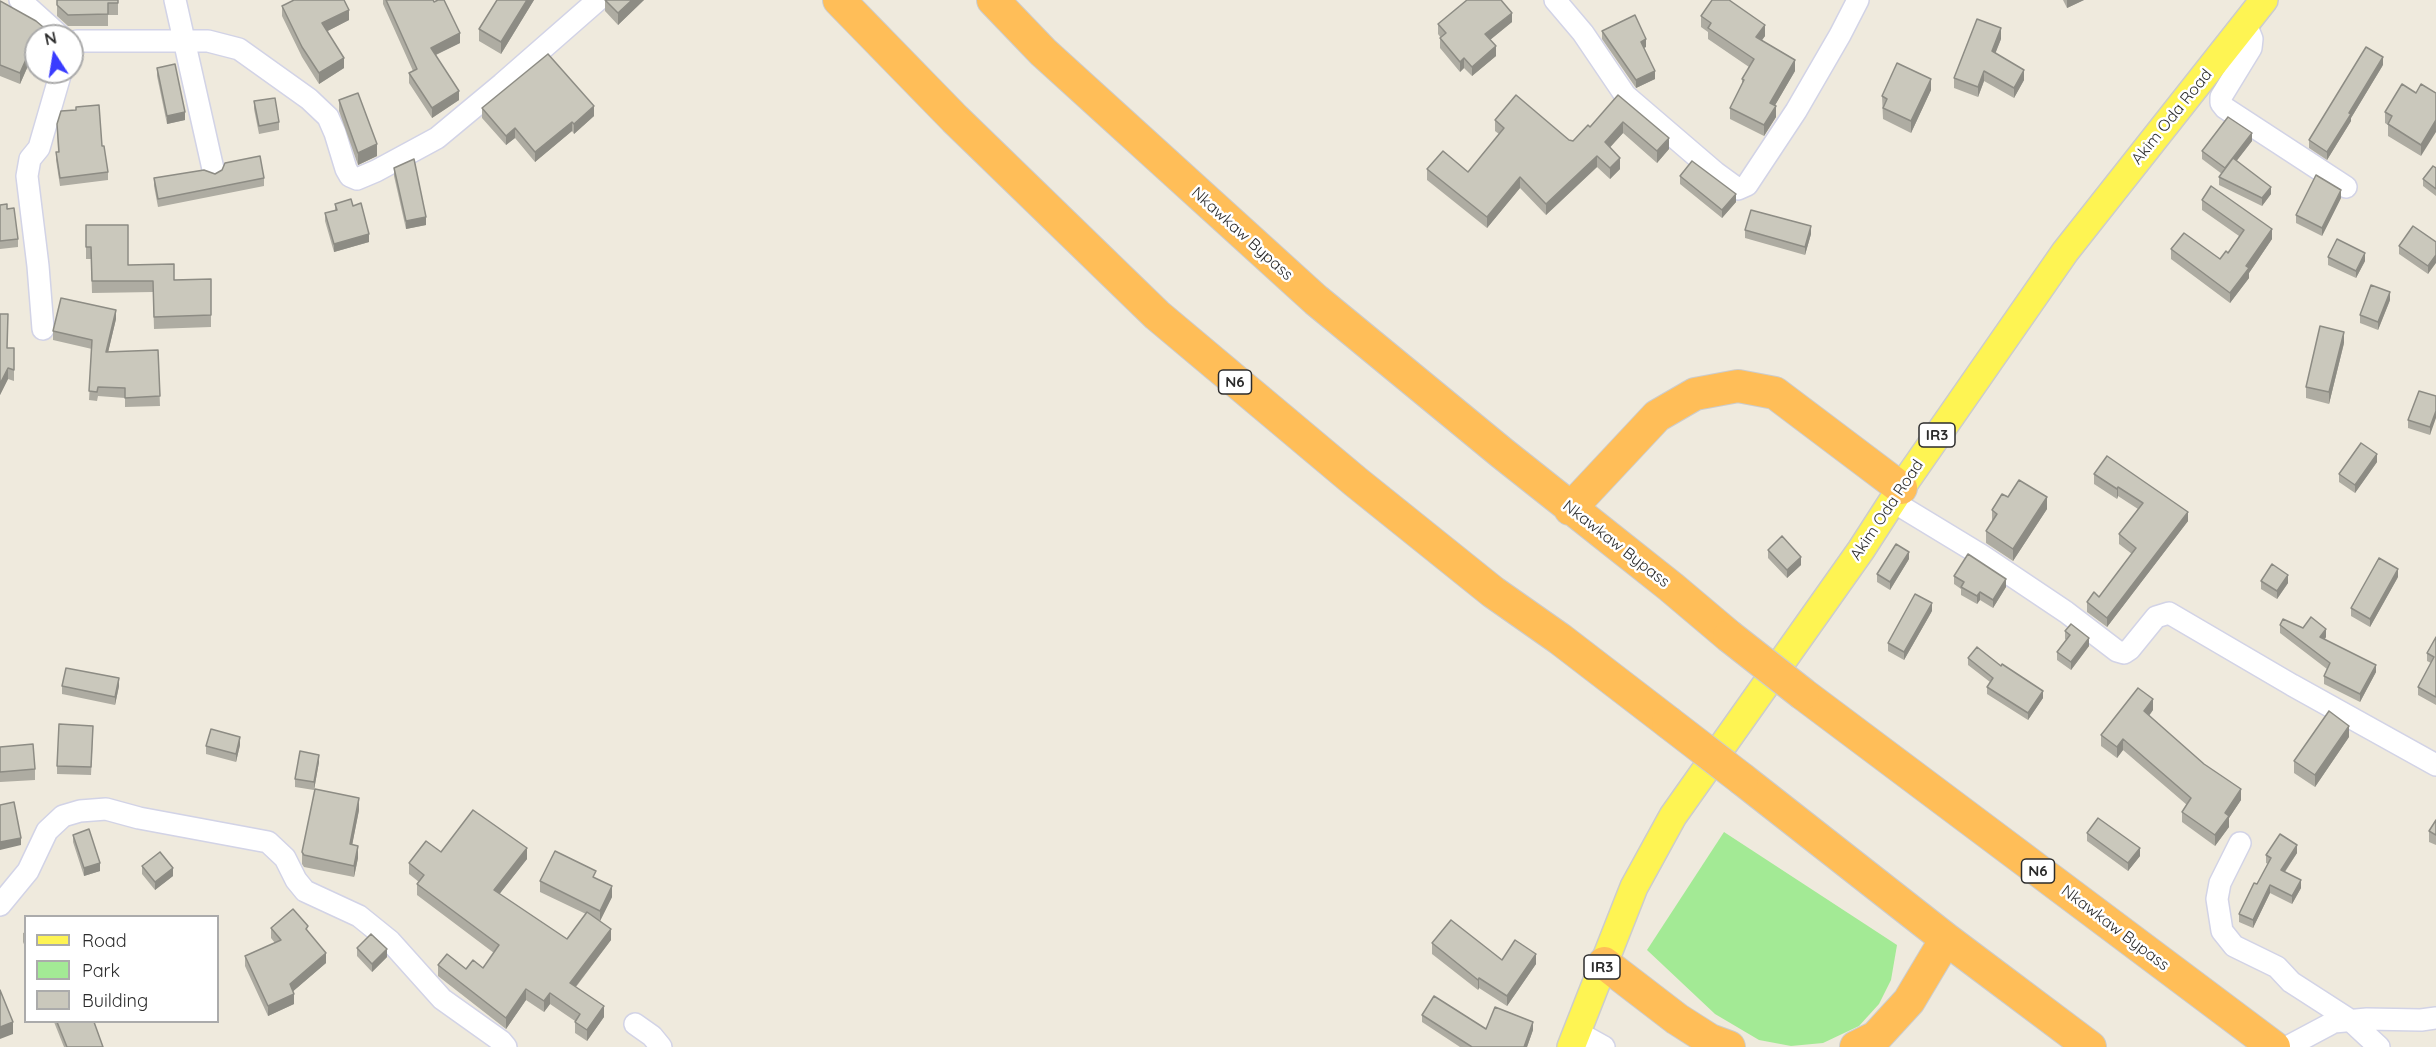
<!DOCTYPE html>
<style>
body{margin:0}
#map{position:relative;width:2436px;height:1047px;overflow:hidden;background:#efeadd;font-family:Quicksand,sans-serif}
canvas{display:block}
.legend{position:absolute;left:24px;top:915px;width:195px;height:108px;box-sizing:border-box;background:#fff;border:2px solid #ababab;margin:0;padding:8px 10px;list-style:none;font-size:18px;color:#2c2c2c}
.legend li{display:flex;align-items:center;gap:12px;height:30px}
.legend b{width:30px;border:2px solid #ababab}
.north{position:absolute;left:24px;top:24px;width:60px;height:60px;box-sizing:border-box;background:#fff;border:2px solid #ababab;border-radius:50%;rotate:348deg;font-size:16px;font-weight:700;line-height:24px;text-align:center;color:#2c2c2c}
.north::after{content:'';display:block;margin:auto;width:21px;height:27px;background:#3a3cff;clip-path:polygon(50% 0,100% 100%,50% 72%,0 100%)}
</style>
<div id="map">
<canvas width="2436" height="1047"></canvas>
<ul class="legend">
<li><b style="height:8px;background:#fef453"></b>Road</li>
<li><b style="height:16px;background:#a3ea95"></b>Park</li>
<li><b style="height:16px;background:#cac8bc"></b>Building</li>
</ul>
<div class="north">N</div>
</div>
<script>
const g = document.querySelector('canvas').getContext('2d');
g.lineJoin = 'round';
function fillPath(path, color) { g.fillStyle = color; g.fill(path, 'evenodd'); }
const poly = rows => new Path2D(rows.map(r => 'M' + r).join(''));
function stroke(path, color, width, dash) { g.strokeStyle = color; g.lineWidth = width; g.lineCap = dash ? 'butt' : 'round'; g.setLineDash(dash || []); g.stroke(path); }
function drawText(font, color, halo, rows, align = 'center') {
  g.font = font + ' Quicksand,sans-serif'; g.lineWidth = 5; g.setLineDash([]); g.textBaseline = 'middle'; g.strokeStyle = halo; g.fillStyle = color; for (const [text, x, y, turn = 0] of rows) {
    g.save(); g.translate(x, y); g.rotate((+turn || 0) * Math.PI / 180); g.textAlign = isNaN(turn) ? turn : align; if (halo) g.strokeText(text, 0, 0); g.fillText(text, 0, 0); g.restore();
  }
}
fillPath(poly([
 [1724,832,1897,945,1891,980,1879,1004,1859,1026,1823,1043,1791,1046,1759,1040,1715,1014,1647,950]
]), '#a3ea95');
const minor = poly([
 [20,0,60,36],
 [175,0,213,169],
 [1555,0,1583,33,1625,95,1716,173,1738,189,1747,185,1796,111,1840,35,1858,0],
 [2246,24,2252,39,2251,48,2221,97,2221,103,2225,108,2346,187],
 [72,44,77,41,208,41,239,49,309,99,328,117,335,133,346,169,350,176,357,179,376,171,437,138,502,84,598,0],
 [43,329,38,266,27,176,30,159,39,148,61,72],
 [1892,501,1981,555,2066,612,2117,651,2124,653,2130,649,2156,617,2169,613,2292,685,2436,765],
 [2240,843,2220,883,2217,899,2222,931,2234,946,2277,967,2291,982,2350,1020,2379,1047],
 [0,905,28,871,47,831,63,816,80,811,106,809,139,818,268,842,285,858,296,880,305,891,359,916,390,941,442,999,501,1041,506,1047],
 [635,1024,652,1036,661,1047],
 [1577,1032,1604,1047],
 [2287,1047,2334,1022,2367,1019,2421,1020,2436,1018]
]);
const major = poly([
 [1571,1047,1634,887,1673,816,1861,550,1901,488,2065,252,2264,0]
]);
const highway = poly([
 [839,0,955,119,1157,315,1356,482,1493,592,1560,639,1668,722],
 [993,0,1043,52,1316,300,1502,453,1671,587,1729,636],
 [1570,509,1657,416,1695,394,1738,386,1775,393,1901,488],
 [1803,694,2274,1047],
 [1742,779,1946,939,2090,1047],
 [1604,963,1677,1019,1710,1040,1729,1047],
 [1856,1047,1876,1037,1909,1001,1946,939]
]);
stroke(minor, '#d2d3e6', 24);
stroke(major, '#ccc', 30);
stroke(highway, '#ccc', 34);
stroke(minor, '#fff', 21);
stroke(major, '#fef453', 27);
stroke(highway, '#ffbe58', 32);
const highwayBridge = poly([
 [1729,636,1803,694],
 [1668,722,1742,779]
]);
stroke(highwayBridge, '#ccc', 34, []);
stroke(highwayBridge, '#ffbe58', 32);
fillPath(poly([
 [57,0,118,0,118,15,108,15,108,26,68,26,57,16],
 [383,0,433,0,460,43,436,55,459,100,432,118,409,83,409,73,413,71,383,4],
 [497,0,534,0,501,54,479,41,479,29],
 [605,0,644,0,618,25,605,11],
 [2063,0,2084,0,2067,8],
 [0,1,49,36,36,36,36,51,35,50,20,84,0,76],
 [282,6,349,20,327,31,344,68,319,84,302,57,282,16],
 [1701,16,1765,36,1762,40,1795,71,1775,105,1776,117,1764,136,1730,119,1730,108,1742,84,1742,79,1749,67,1708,39,1708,32,1701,27],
 [1512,22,1490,40,1496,56,1472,76,1464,68,1460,72,1440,48,1440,38,1441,38,1438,34,1438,24],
 [1602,31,1646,47,1644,48,1655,79,1636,88,1602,39],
 [2001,39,1995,53,2024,80,2014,98,1984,81,1978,97,1954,88,1954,78],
 [2383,65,2351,118,2351,121,2327,160,2309,148,2309,140],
 [157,68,185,120,167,124,157,76],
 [2421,84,2421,156,2388,136,2388,125,2385,123,2385,112,2416,93],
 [1931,90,1911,133,1883,119,1882,96],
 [1618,95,1669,149,1657,163,1623,133,1610,147,1620,169,1610,179,1597,167,1546,215,1520,188,1487,228,1427,180,1427,169,1468,172,1499,134,1495,131,1495,120,1573,141,1590,127],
 [339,100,377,156,358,165,339,111],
 [254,101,279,122,279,130,259,134,254,109],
 [482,108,594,116,574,134,572,131,535,162,515,138,506,145,482,118],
 [57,124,102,146,108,172,108,180,60,186,56,160,56,152,58,152],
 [2252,141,2236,161,2271,194,2262,206,2219,185,2219,177,2222,174,2202,159,2202,151],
 [394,168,426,225,406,229,394,176],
 [2436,168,2436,196,2423,186,2423,179],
 [215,174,264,178,264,186,158,207,154,186,154,178],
 [1680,176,1736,202,1722,218,1680,184],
 [2341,198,2322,236,2296,223,2296,215],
 [2202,200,2272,239,2249,273,2249,278,2230,303,2171,259,2171,249,2220,259,2228,253,2239,236,2202,210],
 [335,204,353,206,369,242,334,252,325,221,325,213,335,211],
 [0,205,18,239,18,247,0,249],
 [86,225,128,265,174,280,211,279,211,327,154,329,153,292,92,293,91,259,86,259],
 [1745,230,1811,234,1805,255,1745,238],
 [2436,242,2428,274,2399,254,2399,246],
 [2328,257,2365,261,2356,278,2328,265],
 [2390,300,2378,330,2360,323,2360,315],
 [0,314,7,348,14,348,14,381,8,379,0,395],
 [116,319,108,352,158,350,160,406,125,407,125,398,98,396,97,401,89,400,92,349,53,340,53,331],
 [2344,343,2329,404,2306,398,2306,387],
 [2436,396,2430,435,2408,428,2408,420],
 [2377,462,2355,493,2339,482,2339,474],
 [2094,474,2188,521,2107,627,2087,612,2087,602,2099,597,2132,554,2119,544,2119,534,2138,509,2118,496,2117,499,2094,484],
 [2008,497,2047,509,2013,561,1986,543,1986,531,1992,522,1992,510],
 [1768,550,1801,565,1787,578,1768,558],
 [1909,559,1890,590,1877,582,1877,574],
 [1954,576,2006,587,1993,608,1980,600,1977,604,1961,595,1961,589,1954,584],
 [2398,577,2370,627,2351,616,2351,608],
 [2261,581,2288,583,2277,599,2261,589],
 [1932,611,1904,660,1888,651,1888,643],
 [2280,625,2303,628,2326,637,2325,639,2376,672,2360,702,2324,684,2324,676,2327,669,2280,633],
 [2065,631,2089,646,2071,670,2057,660,2057,652,2066,640,2065,639],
 [2436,637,2436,705,2418,695,2418,687,2431,663,2427,661,2427,653],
 [1968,658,2043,698,2028,720,1987,694,1987,687,1990,682,1968,665],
 [62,686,119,686,115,705,62,694],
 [2153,710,2149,716,2241,800,2229,818,2229,827,2215,846,2182,822,2182,812,2187,805,2123,750,2117,758,2101,746,2101,735],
 [93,734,91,775,57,774,57,766],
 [2349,737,2315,787,2294,773,2294,761],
 [240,745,236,762,206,754,206,746],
 [0,747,35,769,35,780,0,782],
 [319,762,314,790,295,787,295,779],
 [359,810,352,845,358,858,354,877,304,867,302,864,302,852],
 [2436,820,2436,845,2429,842,2429,831],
 [2087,833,2140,856,2128,871,2087,841],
 [73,835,100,871,84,876,73,842],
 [441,852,527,859,499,894,567,939,586,914,540,892,540,881,596,878,612,897,600,921,611,940,576,987,604,1017,587,1041,575,1033,575,1021,550,1004,544,1012,526,1000,506,1029,438,976,438,965,466,969,483,968,494,953,417,895,417,884,419,882,409,874,409,863],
 [2297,853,2285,872,2301,888,2292,904,2270,893,2253,928,2239,922,2239,914,2257,884,2268,864,2266,863,2266,855],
 [142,866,173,876,155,890,142,874],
 [271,928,308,932,326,963,293,991,294,1004,268,1016,245,966,245,956,275,943,271,938],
 [26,932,26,949,23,942,23,933],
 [1432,943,1502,960,1536,964,1507,1006,1479,988,1478,990,1432,954],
 [357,948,387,957,372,972,357,956],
 [1422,1015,1486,1029,1533,1030,1527,1047,1460,1047,1422,1022],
 [54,1022,94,1022,103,1047,64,1047]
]), '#aeaca2');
fillPath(poly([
 [527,0,534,0,501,54,501,42],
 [632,0,644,0,618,25,618,13],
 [2067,0,2084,0,2067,8],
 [349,10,349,20,322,34,322,23],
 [1512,13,1512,22,1485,44,1485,34],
 [1765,25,1765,36,1756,48,1756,37],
 [2001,28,2001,39,1992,62,1992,51],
 [460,33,460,43,431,57,431,48],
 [35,39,35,50,20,84,20,73],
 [1646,39,1646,47,1641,49,1641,42],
 [1496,46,1496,56,1472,76,1472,67],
 [2383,57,2383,65,2351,118,2351,121,2327,160,2327,152,2349,113],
 [344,58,344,68,319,84,319,73],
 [1464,58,1464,68,1460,72,1460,62],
 [1795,60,1795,71,1770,114,1770,103],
 [2024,70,2024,80,2014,98,2014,88],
 [1655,71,1655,79,1636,88,1636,80],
 [1984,71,1984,81,1978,97,1978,87],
 [1931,79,1931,90,1911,133,1911,121],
 [459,91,459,100,432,118,432,108],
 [594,106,594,116,574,134,574,124],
 [1776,106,1776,117,1764,136,1764,125],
 [185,112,185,120,167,124,167,116],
 [2436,120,2436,132,2421,156,2421,145],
 [572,122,572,131,535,162,535,152],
 [1623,122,1623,133,1605,153,1605,142],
 [515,128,515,138,506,145,506,136],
 [2252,133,2252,141,2225,176,2225,168],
 [1669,138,1669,149,1657,163,1657,151],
 [377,144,377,156,358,165,358,153],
 [1597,156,1597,167,1546,215,1546,204],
 [1620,158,1620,169,1610,179,1610,168],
 [1520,177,1520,188,1487,228,1487,217],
 [2271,187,2271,194,2262,206,2262,198],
 [2341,190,2341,198,2322,236,2322,228],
 [1736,194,1736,202,1722,218,1722,210],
 [426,217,426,225,406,229,406,221],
 [1811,226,1811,234,1805,255,1805,247],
 [2272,229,2272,239,2249,273,2249,278,2230,303,2230,293,2246,266],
 [369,234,369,242,334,252,334,244],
 [2365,253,2365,261,2356,278,2356,271],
 [2436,255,2436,263,2428,274,2428,266],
 [2390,292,2390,300,2378,330,2378,322],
 [116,310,116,319,106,361,106,352],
 [2344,332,2344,343,2329,404,2329,392],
 [8,368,8,379,0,395,0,384],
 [2436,411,2436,418,2430,435,2430,427],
 [2377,454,2377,462,2355,493,2355,485],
 [2118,487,2118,496,2117,499,2117,489],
 [2047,497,2047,509,2013,561,2013,549],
 [2188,512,2188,521,2107,627,2107,618],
 [1909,552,1909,559,1890,590,1890,582],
 [1801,557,1801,565,1787,578,1787,570],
 [2398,569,2398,577,2370,627,2370,619],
 [2288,575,2288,583,2277,599,2277,591],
 [2006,579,2006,587,1993,608,1993,600],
 [1980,592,1980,600,1977,604,1977,596],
 [1932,603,1932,611,1904,660,1904,652],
 [2326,629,2326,637,2320,645,2320,637],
 [2089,638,2089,646,2071,670,2071,662],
 [2376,665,2376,672,2360,702,2360,694],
 [119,678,119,686,115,705,115,697],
 [2043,691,2043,698,2028,720,2028,713],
 [2153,699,2153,710,2144,722,2144,711],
 [2349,726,2349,737,2315,787,2315,775],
 [240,737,240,745,236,762,236,754],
 [2123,739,2123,750,2117,758,2117,747],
 [319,755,319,762,314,790,314,782],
 [2241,789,2241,800,2229,818,2229,827,2215,846,2215,835,2225,813],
 [359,798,359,810,350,856,350,844],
 [21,838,21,845,0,850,0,842],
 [2297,845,2297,853,2281,877,2281,870],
 [358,846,358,858,354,877,354,866],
 [527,848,527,859,494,901,494,890],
 [2140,848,2140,856,2128,871,2128,863],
 [100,863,100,871,84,876,84,868],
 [173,868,173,876,155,890,155,882],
 [2301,880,2301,888,2292,904,2292,896],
 [2270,885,2270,893,2253,928,2253,920],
 [612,886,612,897,600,921,600,911],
 [611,929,611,940,570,994,570,983],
 [387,949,387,957,372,972,372,964],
 [326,953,326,963,290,994,290,984],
 [1536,954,1536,964,1507,1006,1507,996],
 [1479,978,1479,988,1478,990,1478,980],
 [526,989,526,1000,506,1029,506,1018],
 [550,993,550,1004,544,1012,544,1001],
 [294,994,294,1004,268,1016,268,1006],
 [604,1006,604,1017,587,1041,587,1030],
 [13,1022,13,1034,0,1039,0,1027],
 [1533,1022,1533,1030,1527,1047,1524,1047]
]), '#8d8c84');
const building = poly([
 [57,0,118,0,118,3,108,3,108,14,68,15,57,5,57,0],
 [294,0,344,0,349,10,322,23,344,58,319,73,302,47,282,6,294,0],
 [386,0,433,0,434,2,438,0,444,0,460,33,431,48,459,91,432,108,409,73,417,69,386,0],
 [497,0,527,0,501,42,479,29,497,0],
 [605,0,632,0,618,13,605,0],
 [1467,0,1501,0,1512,13,1485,34,1496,46,1472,67,1464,58,1460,62,1440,38,1446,33,1438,24,1467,0],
 [1712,0,1729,0,1765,25,1756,37,1795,60,1770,103,1776,106,1764,125,1730,108,1744,80,1742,79,1754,59,1708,28,1711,23,1701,16,1712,0],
 [0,1,36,21,49,32,47,36,36,36,36,40,35,39,20,73,0,65,0,1],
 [1635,15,1646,39,1641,42,1655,71,1636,80,1602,31,1635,15],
 [1977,19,2001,28,1992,51,2024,70,2014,88,1984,71,1978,87,1954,78,1977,19],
 [2366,47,2383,57,2349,113,2351,114,2327,152,2309,140,2366,47],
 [548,54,594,106,574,124,572,122,535,152,515,128,506,136,482,108,548,54],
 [1897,63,1931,79,1911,121,1883,108,1887,99,1882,96,1897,63],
 [175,64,185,112,167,116,157,68,175,64],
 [2402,84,2416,93,2421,84,2436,93,2436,120,2421,145,2388,124,2392,116,2385,112,2402,84],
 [358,93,377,144,358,153,339,100,358,93],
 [1516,95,1569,140,1573,141,1588,125,1590,127,1618,95,1669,138,1657,151,1623,122,1605,142,1620,158,1610,168,1597,156,1546,204,1520,177,1487,217,1427,169,1443,151,1468,172,1504,128,1495,120,1516,95],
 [275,98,279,122,259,126,254,101,275,98],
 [99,105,102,146,104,146,108,172,60,178,56,152,59,152,57,124,61,111,76,110,76,107,99,105],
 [2228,117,2252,133,2225,168,2202,151,2228,117],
 [260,156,264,178,158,199,154,178,204,170,215,174,222,170,225,163,260,156],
 [2233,158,2271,187,2262,198,2219,177,2233,158],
 [414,159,426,217,406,221,394,168,414,159],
 [1692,161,1736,194,1722,210,1680,176,1692,161],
 [2433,166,2436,168,2436,189,2423,179,2433,166],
 [2316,175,2341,190,2322,228,2296,215,2316,175],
 [2211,186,2272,229,2246,266,2249,268,2230,293,2171,249,2184,233,2220,259,2226,251,2228,253,2244,230,2202,200,2211,186],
 [351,199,353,206,361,203,369,234,334,244,325,213,337,210,335,204,351,199],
 [7,204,7,209,14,208,18,239,0,241,0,205,7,204],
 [1751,210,1811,226,1805,247,1745,230,1751,210],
 [86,225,128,225,128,265,174,264,174,280,211,279,211,315,154,317,153,281,92,281,91,247,86,247,86,225],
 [2413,226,2436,242,2436,255,2428,266,2399,246,2413,226],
 [2337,239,2365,253,2356,271,2328,257,2337,239],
 [2371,285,2390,292,2378,322,2360,315,2371,285],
 [61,298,116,310,106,352,158,350,160,396,125,398,125,388,98,387,97,392,89,391,92,340,53,331,61,298],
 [0,314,8,314,7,348,14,348,14,370,8,368,0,384,0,314],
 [2320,326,2344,332,2329,392,2306,387,2320,326],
 [2419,391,2436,396,2436,411,2430,427,2408,420,2419,391],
 [2361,443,2377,454,2355,485,2339,474,2361,443],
 [2107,456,2188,512,2107,618,2087,602,2094,592,2099,597,2136,548,2119,534,2143,503,2118,487,2117,489,2094,474,2107,456],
 [2019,480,2047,497,2013,549,1986,531,1997,514,1992,510,2002,494,2008,497,2019,480],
 [1782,536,1801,557,1787,570,1768,550,1782,536],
 [1896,544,1909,552,1890,582,1877,574,1896,544],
 [1968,554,2006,579,1993,600,1980,592,1977,596,1961,587,1964,582,1954,576,1968,554],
 [2379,558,2398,569,2370,619,2351,608,2379,558],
 [2272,564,2288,575,2277,591,2261,581,2272,564],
 [1915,594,1932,603,1904,652,1888,643,1915,594],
 [2311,617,2326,629,2320,637,2376,665,2360,694,2324,676,2330,663,2280,625,2283,619,2303,628,2311,617],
 [2071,624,2089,638,2071,662,2057,652,2070,635,2065,631,2071,624],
 [2436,637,2436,697,2418,687,2434,657,2427,653,2436,637],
 [1977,647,2001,666,2002,664,2043,691,2028,713,1987,687,1993,678,1968,658,1977,647],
 [66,668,119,678,115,697,62,686,66,668],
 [2138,688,2153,699,2144,711,2204,764,2241,789,2225,813,2229,816,2215,835,2182,812,2191,798,2123,739,2117,747,2101,735,2138,688],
 [2329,711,2349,726,2315,775,2294,761,2329,711],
 [59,724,93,726,91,767,57,766,59,724],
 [211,729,240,737,236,754,206,746,211,729],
 [33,744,35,769,0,772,0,747,33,744],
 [300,751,319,755,314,782,295,779,300,751],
 [315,789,359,798,350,844,358,846,354,866,304,855,302,852,315,789],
 [14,802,21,838,0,842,0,805,14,802],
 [473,810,527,848,494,890,567,939,587,912,611,929,570,983,604,1006,587,1030,575,1022,580,1014,550,993,544,1001,526,989,506,1018,438,965,447,954,466,969,473,960,483,968,499,945,417,884,424,875,409,863,426,841,441,852,473,810],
 [2098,818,2140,848,2128,863,2087,833,2098,818],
 [2436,820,2436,835,2429,831,2436,820],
 [89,829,100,863,84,868,73,835,89,829],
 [2280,834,2297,845,2281,870,2301,880,2292,896,2270,885,2253,920,2239,914,2254,883,2257,884,2271,858,2266,855,2280,834],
 [555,851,596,871,593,877,612,886,600,911,540,881,555,851],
 [160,852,173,868,155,882,142,866,160,852],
 [293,909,308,926,306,929,326,953,290,984,294,994,268,1006,245,956,281,940,271,928,293,909],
 [1451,920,1502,960,1515,940,1536,954,1507,996,1479,978,1478,980,1432,943,1451,920],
 [371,934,387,949,372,964,357,948,371,934],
 [0,990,13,1022,0,1027,0,990],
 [1434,996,1486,1029,1495,1007,1533,1022,1524,1047,1472,1047,1422,1015,1434,996],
 [57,1022,94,1022,103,1047,67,1047,57,1022]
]);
fillPath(building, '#cac8bc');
stroke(building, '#8d8c84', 1.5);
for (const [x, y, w] of [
 [1235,382,33],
 [1937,435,36],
 [2038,871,33],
 [1602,967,36]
]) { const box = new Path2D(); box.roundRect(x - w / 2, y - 12, w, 24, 4.5); g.fillStyle = '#fff'; g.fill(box); stroke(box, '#2c2c2c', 1.5); }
drawText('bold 15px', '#2c2c2c', null, [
 ["N6",1235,382],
 ["IR3",1937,435],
 ["N6",2038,871],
 ["IR3",1602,967]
]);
drawText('16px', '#2c2c2c', '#fff', [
 ["Akim Oda Road",2172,117,-51],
 ["Nkawkaw Bypass",1242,234,42],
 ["Akim Oda Road",1887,510,-56],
 ["Nkawkaw Bypass",1616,544,38],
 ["Nkawkaw Bypass",2115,928,37]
]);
</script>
